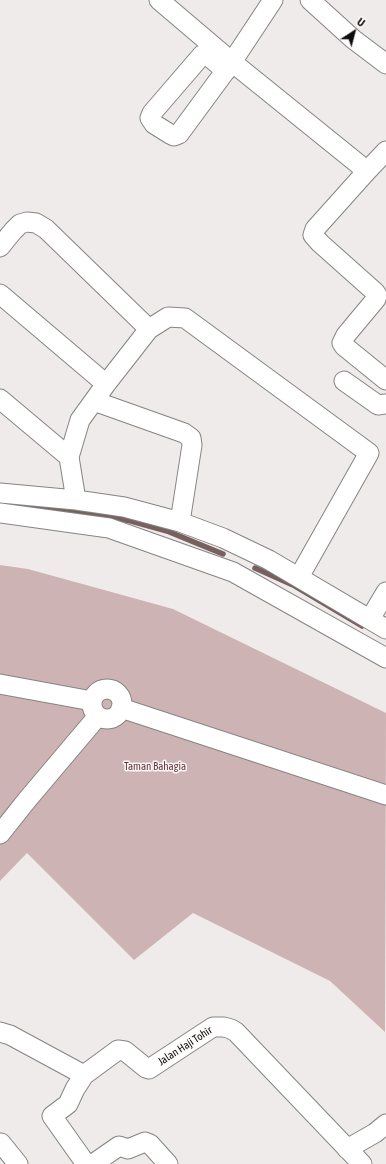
<!DOCTYPE html>
<style>
body{margin:0}
#map{position:relative;width:386px;height:1164px;overflow:hidden;background:#f0ebeb;font-family:"Asap Condensed",sans-serif}
canvas{display:block}
.north{position:absolute;left:334px;top:12px;width:40px;height:40px;-webkit-text-stroke:3px #fdf9f9;paint-order:stroke;rotate:36deg;font-size:11px;font-weight:700;line-height:16px;text-align:center;color:#0f0d0d}
.north::after{content:'';display:block;margin:auto;width:14px;height:18px;background:#0f0d0d;clip-path:polygon(50% 0,100% 100%,50% 72%,0 100%)}
</style>
<div id="map">
<canvas width="386" height="1164"></canvas>
<div class="north">U</div>
</div>
<script>
const g = document.querySelector('canvas').getContext('2d');
g.lineJoin = 'round';
function fillPath(path, color) { g.fillStyle = color; g.fill(path, 'evenodd'); }
const poly = rows => new Path2D(rows.map(r => 'M' + r).join(''));
function stroke(path, color, width, dash) { g.strokeStyle = color; g.lineWidth = width; g.lineCap = dash ? 'butt' : 'round'; g.setLineDash(dash || []); g.stroke(path); }
function drawText(font, color, halo, rows, align = 'center') {
  g.font = font + ' "Asap Condensed",sans-serif'; g.lineWidth = 3; g.setLineDash([]); g.textBaseline = 'middle'; g.strokeStyle = halo; g.fillStyle = color; for (const [text, x, y, turn = 0] of rows) {
    g.save(); g.translate(x, y); g.rotate((+turn || 0) * Math.PI / 180); g.textAlign = isNaN(turn) ? turn : align; if (halo) g.strokeText(text, 0, 0); g.fillText(text, 0, 0); g.restore();
  }
}
fillPath(poly([
 [0,565,28,569,173,609,386,713,385,1032,330,981,193,913,134,960,27,853,0,881]
]), '#ceb3b4');
stroke(poly([
 [30,508,105,516,131,521,167,531,223,554],
 [255,568,293,585,362,626]
]), '#786061', 5.5);
const minor = poly([
 [159,0,232,62,273,0],
 [310,0,353,39,386,64],
 [226,71,207,55,202,55,152,113,150,118,154,124,170,134,174,136,179,134,232,62,367,171,386,151],
 [367,171,315,229,313,235,320,243,375,292,377,295,376,299,346,335,342,343,344,346,386,380],
 [0,247,13,231,20,224,27,222,36,223,46,229,149,329],
 [0,294,106,384],
 [344,381,378,405,386,404],
 [0,399,69,457,80,420,106,384,149,329,168,317,185,318,369,453,299,577],
 [94,401,184,433,191,438,192,445,180,522],
 [69,457,76,500],
 [0,493,76,500,124,507,180,522,223,538,269,560,386,629],
 [0,513,109,528,233,572,386,658],
 [370,619,386,592],
 [0,684,92,701],
 '92 704a15 15 0 1 1 30 0a15 15 0 1 1-30 0Z',
 [121,708,386,795],
 [0,834,27,800,98,716],
 [0,1032,10,1035,84,1075,118,1050,125,1051,146,1068,149,1069,213,1027,224,1027,231,1029,236,1032,362,1164],
 [84,1075,75,1089,68,1104,52,1116,86,1164],
 [1,1143,18,1164],
 [347,1149,375,1133,386,1124],
 [93,1164,119,1146,128,1149,145,1142,150,1144,168,1164]
]);
stroke(minor, '#868383', 21);
stroke(minor, '#fff', 19);
drawText('11px', '#67353a', '#fdf9f9', [
 ["Taman Bahagia",155,767]
]);
drawText('11px', '#0f0d0d', '#fdf9f9', [
 ["Jalan Haji Tohir",185,1046,-33]
]);
</script>
